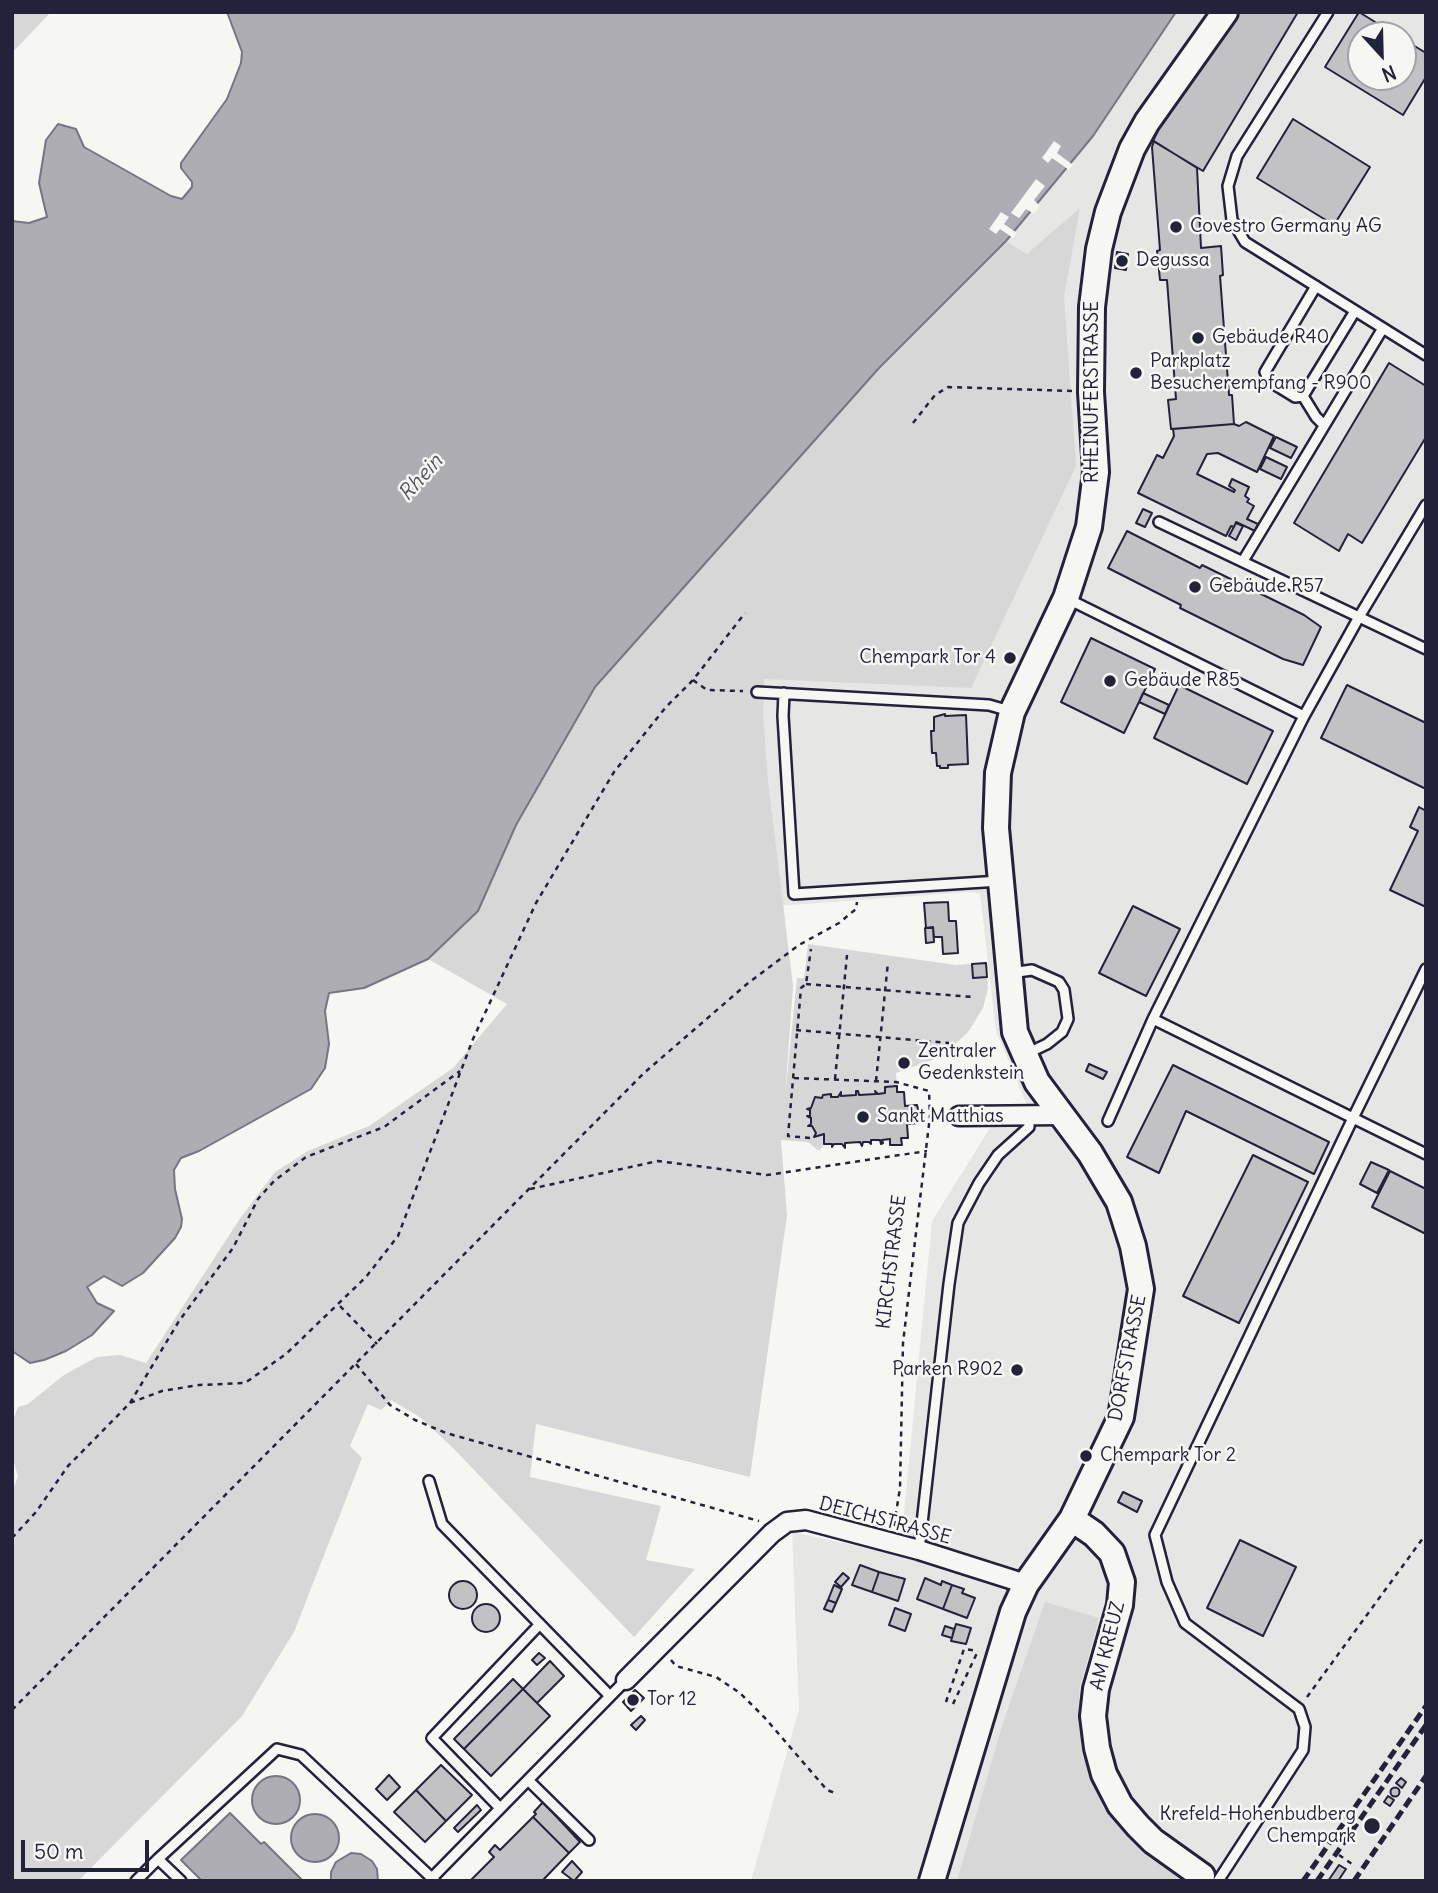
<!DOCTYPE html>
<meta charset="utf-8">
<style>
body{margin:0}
#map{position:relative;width:1438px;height:1893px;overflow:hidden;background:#f6f6f2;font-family:Delius,sans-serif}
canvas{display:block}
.frame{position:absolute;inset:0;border:14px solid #22223b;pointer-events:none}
.north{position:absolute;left:1347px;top:21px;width:70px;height:70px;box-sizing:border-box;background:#f6f6f2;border:2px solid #a1a1a9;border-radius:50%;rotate:158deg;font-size:19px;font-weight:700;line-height:28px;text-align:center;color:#22223b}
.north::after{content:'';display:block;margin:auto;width:24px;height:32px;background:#22223b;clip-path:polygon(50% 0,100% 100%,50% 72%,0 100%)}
.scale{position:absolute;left:21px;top:1840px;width:128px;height:32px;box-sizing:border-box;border:4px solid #22223b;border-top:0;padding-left:9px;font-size:21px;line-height:24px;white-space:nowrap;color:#22223b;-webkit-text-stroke:5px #f6f6f2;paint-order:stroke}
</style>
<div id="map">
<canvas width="1438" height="1893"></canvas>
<div class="frame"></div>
<div class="north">N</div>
<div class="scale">50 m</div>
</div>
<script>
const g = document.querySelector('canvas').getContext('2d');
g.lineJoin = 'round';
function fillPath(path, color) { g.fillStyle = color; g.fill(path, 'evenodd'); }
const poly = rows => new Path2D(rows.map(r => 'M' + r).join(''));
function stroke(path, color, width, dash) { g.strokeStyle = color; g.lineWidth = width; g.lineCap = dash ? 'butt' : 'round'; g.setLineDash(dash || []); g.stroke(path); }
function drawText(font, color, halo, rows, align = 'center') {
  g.font = font + ' Delius,sans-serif'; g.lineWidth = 5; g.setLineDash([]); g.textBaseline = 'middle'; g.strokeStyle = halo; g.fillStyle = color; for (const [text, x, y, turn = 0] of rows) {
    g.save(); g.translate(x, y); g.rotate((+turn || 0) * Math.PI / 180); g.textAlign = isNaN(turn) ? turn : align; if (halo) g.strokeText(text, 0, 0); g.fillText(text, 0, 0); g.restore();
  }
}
fillPath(poly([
 [1176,12,1426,12,1426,1881,751,1881,799,1709,792,1532,900,1555,932,1221,990,1128,1027,1105,996,1031,980,894,969,892,777,906,692,675,1026,255,1006,241,1093,136],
 [1361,35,1403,35,1403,77,1361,77]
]), '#e6e6e4');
fillPath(poly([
 [12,12,51,12,12,53],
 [1080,208,1064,297,1076,466,971,688,764,679,763,715,768,781,793,986,785,1097,797,978,804,978,808,944,956,965,986,963,988,988,983,1008,968,1032,951,1048,941,1057,896,1073,897,1086,885,1093,878,1094,876,1091,876,1094,859,1095,857,1091,856,1095,841,1096,840,1092,838,1097,831,1097,830,1094,822,1098,815,1097,811,1108,807,1109,810,1110,810,1116,807,1117,811,1118,811,1124,808,1127,812,1126,816,1133,814,1137,824,1134,825,1143,819,1151,808,1142,781,1140,787,1215,750,1477,536,1424,530,1477,661,1506,646,1560,695,1569,634,1637,454,1449,420,1417,391,1400,381,1410,368,1404,350,1446,362,1458,294,1632,242,1716,78,1881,12,1881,12,1492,18,1476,12,1457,12,1423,18,1407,28,1404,64,1375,97,1357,120,1355,146,1363,241,1217,275,1172,308,1151,369,1126,453,1068,507,1004,428,959,478,911,516,825,595,687,879,368,1006,241,1027,254],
 [1045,1602,1099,1618,1079,1690,1082,1752,1103,1807,1137,1843,1182,1881,957,1881,1002,1726]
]), '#d7d7d7');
const water = poly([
 [227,12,1176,12,1093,136,1006,241,879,368,595,687,516,825,478,911,428,959,364,988,329,993,325,1011,329,1044,325,1068,311,1089,199,1151,181,1158,174,1170,175,1189,182,1219,181,1227,175,1238,143,1273,122,1286,104,1276,87,1287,97,1303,114,1311,92,1335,66,1351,44,1360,30,1363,12,1351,12,221,29,223,47,217,39,183,46,140,58,124,76,129,84,147,171,196,182,199,192,187,192,182,181,168,181,163,227,99,241,63,242,52,227,12],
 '252 1800a24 24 0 1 1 48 0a24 24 0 1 1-48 0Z',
 [230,1813,261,1844,264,1842,303,1881,202,1881,181,1860,230,1813],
 '291 1838a24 24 0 1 1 48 0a24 24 0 1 1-48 0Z',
 [351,1853,361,1854,372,1861,377,1869,378,1881,331,1881,331,1872,336,1862,351,1853]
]);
fillPath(water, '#adadb3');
stroke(water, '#757583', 2);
fillPath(poly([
 [1054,141,1061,146,1057,153,1073,165,1069,170,1052,158,1048,163,1042,158],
 [1036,179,1045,186,1034,200,1040,206,1034,214,1026,209,1019,218,1011,213],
 [1001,212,1009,217,1004,224,1017,233,1013,238,1000,229,996,234,989,229]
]), '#f6f6f2');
const building = poly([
 [1238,12,1298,12,1203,171,1153,141,1169,106,1238,12],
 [1359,12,1396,35,1361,35,1361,77,1403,77,1403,39,1426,53,1426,77,1403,115,1325,67,1359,12],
 [1293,119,1370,167,1334,225,1257,178,1293,119],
 [1154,141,1197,168,1201,248,1221,246,1223,275,1220,276,1229,395,1232,395,1234,424,1171,429,1168,400,1176,399,1167,280,1160,280,1157,251,1160,250,1152,147,1154,141],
 [1117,252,1128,254,1126,270,1115,268,1117,252],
 [1389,363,1426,386,1426,437,1362,543,1348,534,1339,551,1294,523,1389,363],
 [1246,422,1274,436,1257,472,1218,453,1207,454,1197,474,1234,492,1235,490,1229,486,1232,479,1249,487,1245,496,1249,499,1247,502,1254,506,1247,519,1258,524,1255,531,1236,522,1234,527,1231,526,1226,536,1138,493,1157,455,1163,458,1174,436,1173,429,1234,424,1239,426,1246,422],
 [1276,437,1297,447,1291,458,1270,448,1276,437],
 [1266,457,1287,467,1281,479,1260,469,1266,457],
 [1143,509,1152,513,1145,527,1136,523,1143,509],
 [1236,523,1243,526,1236,540,1229,536,1236,523],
 [1127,531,1200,568,1202,565,1304,615,1321,627,1303,665,1283,659,1180,608,1181,605,1108,568,1127,531],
 [1091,638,1155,669,1124,733,1061,702,1091,638],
 [1179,685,1273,731,1247,784,1154,738,1179,685],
 [1347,685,1426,723,1426,789,1321,738,1347,685],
 [1143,693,1169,705,1165,714,1139,702,1143,693],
 [945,714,945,716,966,715,968,764,948,765,948,768,940,768,940,766,937,766,936,753,932,753,931,731,934,731,934,717,945,714],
 [1419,807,1426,811,1426,907,1390,890,1418,831,1410,827,1419,807],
 [948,902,949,921,956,921,958,953,943,954,942,937,934,937,933,927,926,928,924,903,948,902],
 [1133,906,1180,929,1146,996,1099,973,1133,906],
 [925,928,933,928,934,942,926,943,925,928],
 [986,963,987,977,973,978,972,964,986,963],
 [1089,1064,1107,1072,1103,1079,1086,1071,1089,1064],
 [1173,1065,1329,1142,1314,1174,1186,1111,1159,1173,1127,1157,1173,1065],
 [897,1086,897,1092,904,1092,905,1106,917,1105,918,1109,918,1123,907,1124,908,1138,901,1138,902,1145,890,1145,890,1139,882,1140,883,1143,881,1144,880,1140,871,1140,871,1144,869,1142,863,1142,862,1146,860,1142,845,1143,845,1148,842,1144,834,1144,832,1147,832,1144,824,1144,824,1134,814,1137,816,1133,812,1126,808,1126,811,1124,811,1118,807,1116,810,1116,810,1110,807,1109,811,1108,815,1097,822,1098,823,1095,831,1094,831,1097,838,1097,841,1092,841,1096,856,1095,856,1091,858,1091,859,1095,876,1094,875,1091,878,1094,885,1093,885,1087,897,1086],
 [1253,1155,1308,1182,1239,1323,1183,1296,1253,1155],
 [1371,1162,1389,1170,1377,1193,1360,1184,1371,1162],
 [1390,1171,1426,1189,1426,1234,1372,1207,1390,1171],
 [1123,1492,1142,1501,1137,1512,1118,1502,1123,1492],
 [1240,1540,1296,1567,1263,1636,1207,1608,1240,1540],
 [860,1565,879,1572,872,1592,852,1585,860,1565],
 [879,1572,905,1579,898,1601,872,1592,879,1572],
 [843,1573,849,1578,841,1587,835,1582,843,1573],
 [925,1578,941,1585,942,1581,952,1585,943,1609,917,1599,925,1578],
 '449 1595a14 14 0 1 1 28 0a14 14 0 1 1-28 0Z',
 [834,1585,842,1589,836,1603,828,1600,834,1585],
 [952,1585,964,1589,962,1593,975,1598,967,1618,943,1609,952,1585],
 [828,1600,836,1603,832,1612,824,1609,828,1600],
 '472 1618a14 14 0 1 1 28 0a14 14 0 1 1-28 0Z',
 [895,1608,911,1614,905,1631,889,1625,895,1608],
 [956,1624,971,1628,966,1644,951,1641,956,1624],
 [945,1626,954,1629,952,1638,942,1635,945,1626],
 [539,1653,545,1658,537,1665,532,1660,539,1653],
 [550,1661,564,1676,537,1703,523,1689,550,1661],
 [513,1679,523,1689,464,1749,454,1739,513,1679],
 [523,1689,550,1716,491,1776,464,1749,523,1689],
 [635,1690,644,1698,631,1711,623,1702,635,1690],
 [641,1716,645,1720,636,1730,631,1725,641,1716],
 [441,1765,472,1795,446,1821,416,1790,441,1765],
 [389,1775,400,1787,387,1800,376,1789,389,1775],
 [1401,1778,1406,1782,1402,1788,1396,1783,1401,1778],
 '1390.5 1792a4.5 4.5 0 1 1 9 0a4.5 4.5 0 1 1-9 0Z',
 [416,1790,446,1821,425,1842,394,1812,416,1790],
 [1388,1796,1394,1800,1390,1806,1384,1802,1388,1796],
 [543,1802,580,1842,569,1853,533,1817,536,1814,534,1812,543,1802],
 [477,1805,481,1810,458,1832,454,1828,477,1805],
 [533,1817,569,1853,542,1881,470,1881,494,1857,489,1852,495,1845,500,1850,533,1817],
 [572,1861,582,1872,574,1881,562,1872,572,1861],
 [1339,1865,1346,1869,1338,1881,1328,1881,1339,1865]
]);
fillPath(building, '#c2c2c4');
stroke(building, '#22223b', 2);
const lane = poly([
 [1328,12,1237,156,1228,186,1232,220,1245,242,1426,355],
 [1316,286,1265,372,1269,381,1295,397,1303,396,1355,311],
 [1303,396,1316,417,1324,425],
 [1159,522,1359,617,1426,505],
 [1243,561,1383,328],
 [1068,599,1304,716,1359,617,1426,649],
 [757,692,989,705,1010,711],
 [784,693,783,716,794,894,1000,881],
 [1304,716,1153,1019,1353,1118,1426,969],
 [1010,973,1032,970,1059,982,1064,990,1068,1019,1062,1032,1047,1044,1026,1054],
 [1108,1121,1153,1019],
 [429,1481,442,1524,610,1696],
 [919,1550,949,1284,958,1223,979,1183,998,1155,1029,1127,1029,1116],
 [528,1780,589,1840],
 [500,1808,432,1738,540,1624],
 [158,1859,277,1749,301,1755,435,1881],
 [430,1880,626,1680],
 [136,1881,158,1859,181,1881],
 [1218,1881,1303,1750,1305,1727,1299,1709,1185,1623,1167,1582,1155,1535,1353,1118,1426,1154]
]);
const street = poly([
 [959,1116,1060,1115],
 [626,1680,772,1533,787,1522,806,1520,919,1550,1026,1584]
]);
const secondary = poly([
 [1072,1519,1094,1534,1112,1553,1122,1582,1120,1605,1096,1689,1093,1716,1097,1748,1104,1774,1120,1805,1138,1826,1153,1841,1202,1876],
 [932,1881,1013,1612,1026,1584,1072,1519,1121,1417,1141,1289,1133,1246,1119,1202,1090,1153,1037,1082,1015,1032,996,828,998,773,1012,712,1066,598,1089,527,1096,472,1091,392,1092,307,1099,249,1108,212,1132,149,1147,122,1225,12]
]);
stroke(lane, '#22223b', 14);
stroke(street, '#22223b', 23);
stroke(secondary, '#22223b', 30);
stroke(poly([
 [913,423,935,395,948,387,1072,391],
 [693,680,707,690,743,691],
 [806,984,973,997],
 [796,1030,949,1043],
 [794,1078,896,1082,929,1091,930,1116],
 [835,1079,847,955],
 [876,1081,888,962],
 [810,1138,788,1136,801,988,806,984,811,949],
 [530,1189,658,1161,767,1175,927,1151],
 [340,1306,377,1344],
 [356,1364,390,1405,415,1420,446,1433,759,1521],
 [130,1403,179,1321,233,1248,258,1199,274,1181,306,1157,384,1127,460,1071],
 [894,1526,900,1488,903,1343,913,1258,930,1116,942,1116],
 [12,1538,36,1512,68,1466,130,1403,162,1391,199,1385,245,1383,286,1354,366,1277,398,1236,473,1039,536,903,614,772,666,707,693,680,745,613],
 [671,1660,676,1666,716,1677,740,1693,765,1718,827,1790,835,1793],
 [1307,1697,1426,1534],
 [946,1702,964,1649,978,1651],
 [953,1704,977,1653],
 [12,1710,644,1073,747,984,799,945,839,923,856,909,857,902],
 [1339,1855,1355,1866]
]), '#22223b', 2.5, [5, 5]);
stroke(lane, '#f6f6f2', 9);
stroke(street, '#f6f6f2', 18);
stroke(secondary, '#f6f6f2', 24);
stroke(poly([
 [1303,1881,1426,1706],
 [1317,1881,1426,1725],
 [1354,1881,1426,1776]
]), '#22223b', 5, [10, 5]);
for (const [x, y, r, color] of [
 [1176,227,7,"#22223b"],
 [1122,261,7,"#22223b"],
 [1198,338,7,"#22223b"],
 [1136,373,7,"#22223b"],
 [1195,587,7,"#22223b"],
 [1010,658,7,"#22223b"],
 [1110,681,7,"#22223b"],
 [904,1063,7,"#22223b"],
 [863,1117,7,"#22223b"],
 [1017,1370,7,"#22223b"],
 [1086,1456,7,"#22223b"],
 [633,1700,7,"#22223b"],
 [1372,1826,9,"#22223b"]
]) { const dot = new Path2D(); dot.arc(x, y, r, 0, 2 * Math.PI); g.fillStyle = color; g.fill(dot); stroke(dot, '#f6f6f2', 2.5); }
drawText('19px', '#22223b', '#f6f6f2', [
 ["Covestro Germany AG",1190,227],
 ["Degussa",1136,261],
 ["Gebäude R40",1212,338],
 ["Parkplatz",1150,362],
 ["Besucherempfang - R900",1150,384],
 ["Gebäude R57",1209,587],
 ["Chempark Tor 4",996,658,"right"],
 ["Gebäude R85",1124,681],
 ["Zentraler",918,1052],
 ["Gedenkstein",918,1074],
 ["Sankt Matthias",877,1117],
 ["Parken R902",1003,1370,"right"],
 ["Chempark Tor 2",1100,1456],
 ["Tor 12",647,1700],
 ["Krefeld-Hohenbudberg",1356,1815,"right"],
 ["Chempark",1356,1837,"right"]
], 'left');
drawText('19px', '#22223b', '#f6f6f2', [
 ["RHEINUFERSTRASSE",1093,392,-90],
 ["KIRCHSTRASSE",892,1262,-83],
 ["DORFSTRASSE",1128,1358,-79],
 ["DEICHSTRASSE",885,1521,15],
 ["AM KREUZ",1108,1646,-76]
]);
drawText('italic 21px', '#535365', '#f6f6f2', [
 ["Rhein",421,478,-48]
]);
</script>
